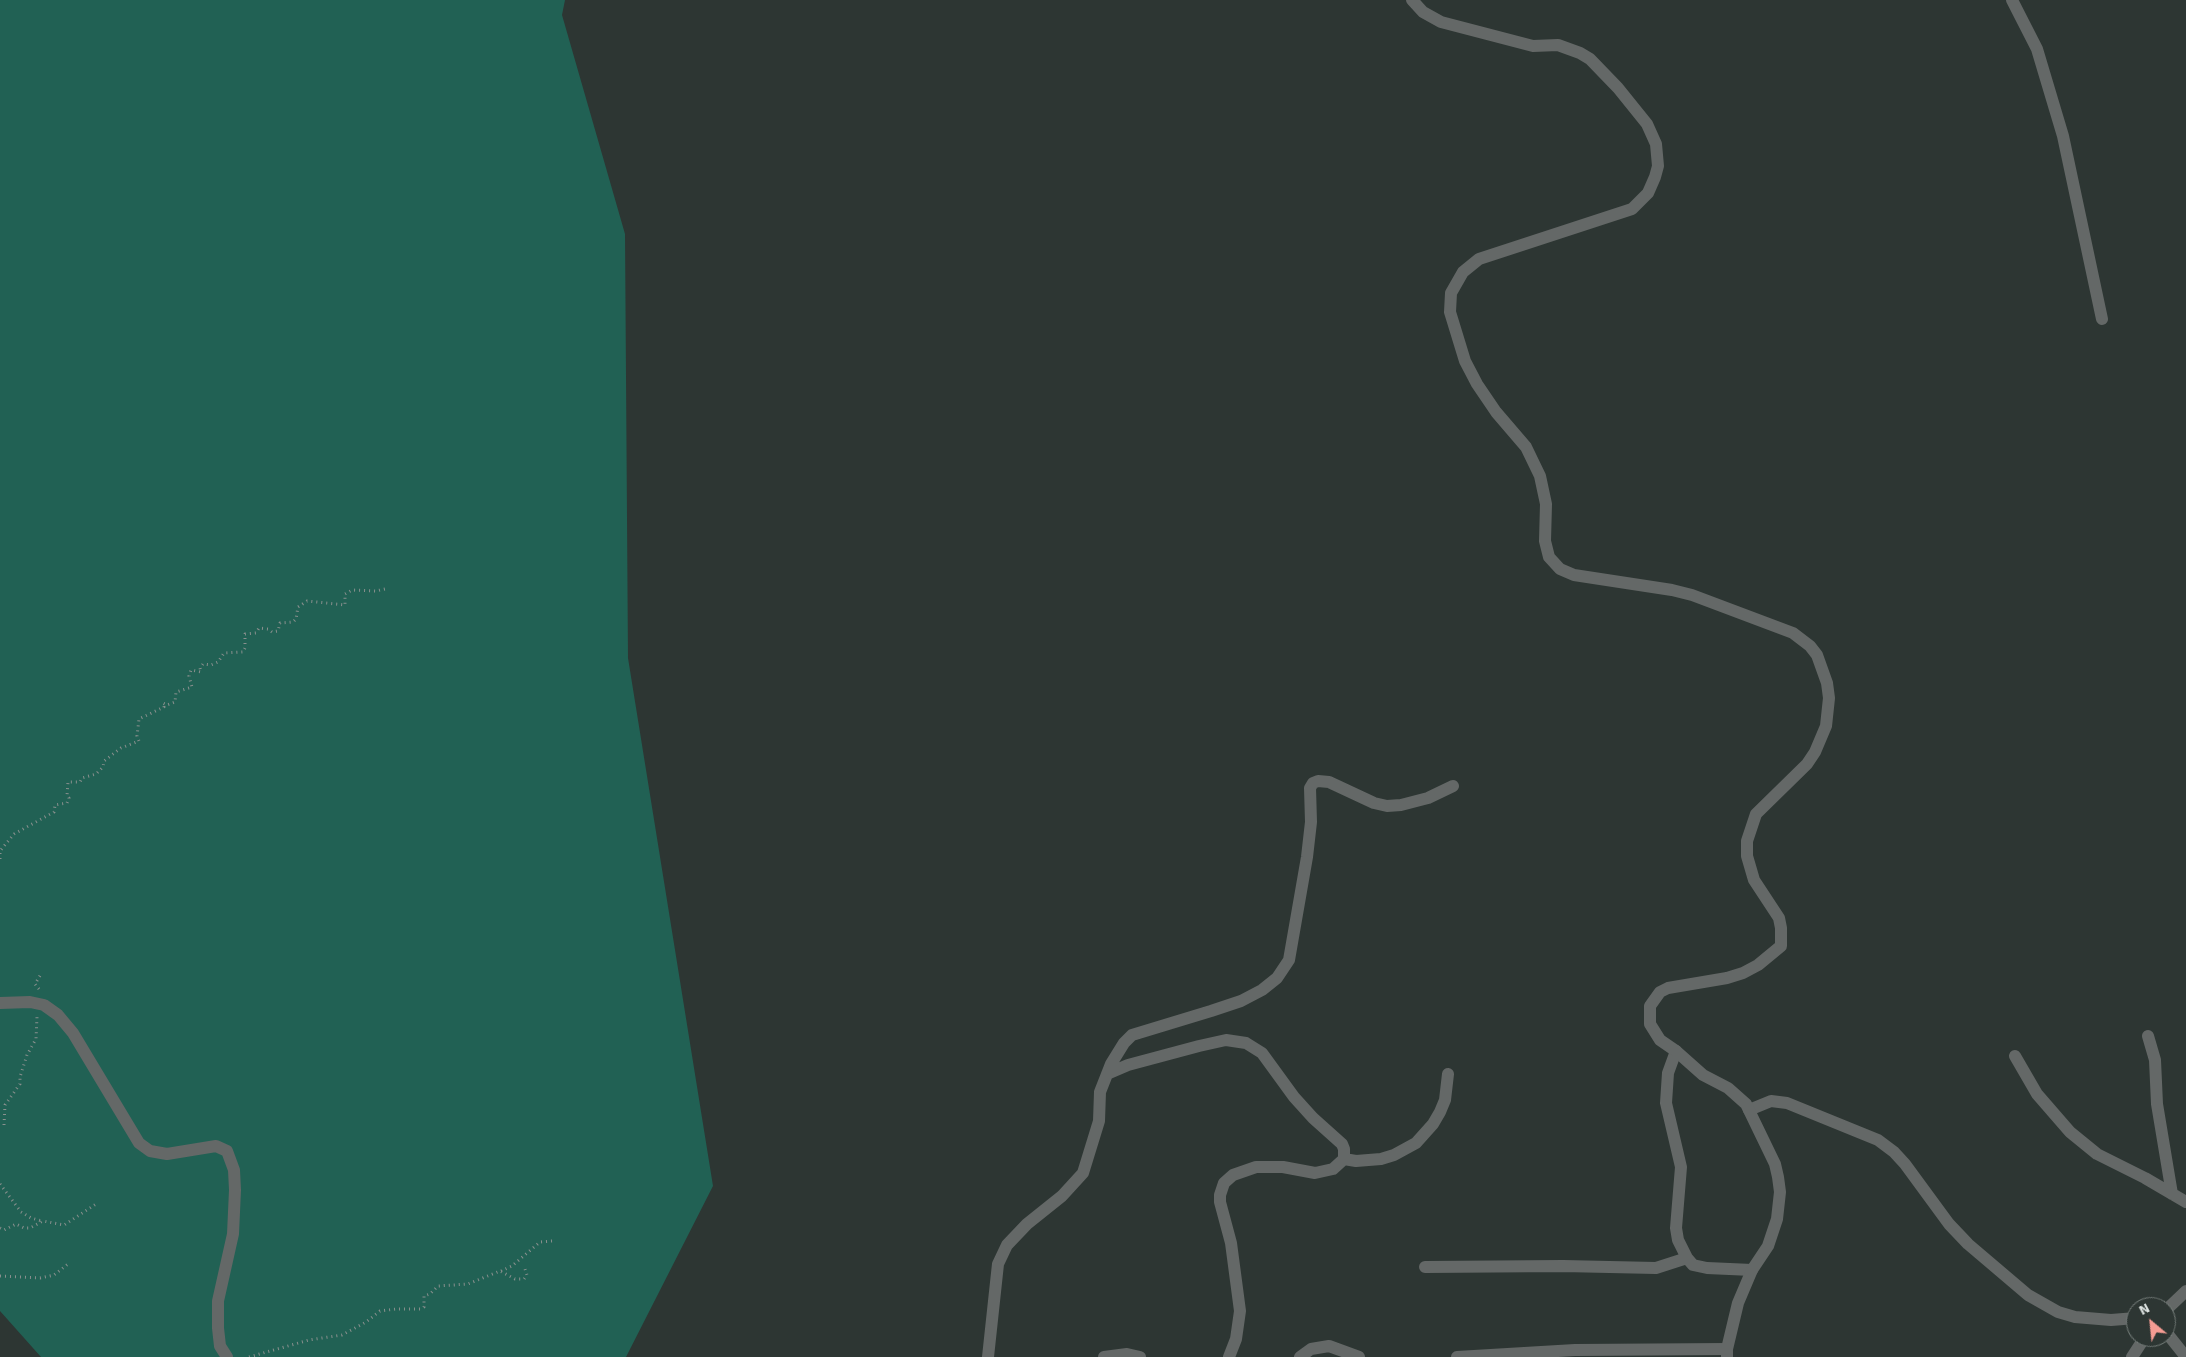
<!DOCTYPE html>
<style>
body{margin:0}
#map{position:relative;width:2186px;height:1357px;overflow:hidden;background:#2d3633;font-family:Signika,sans-serif}
canvas{display:block}
.north{position:absolute;left:2126px;top:1297px;width:50px;height:50px;box-sizing:border-box;background:#2d3633;border:1px solid #747c79;border-radius:50%;rotate:332deg;font-size:14px;font-weight:700;line-height:20px;text-align:center;color:#dfe5e3}
.north::after{content:'';display:block;margin:auto;width:18px;height:22px;background:#f59c93;clip-path:polygon(50% 0,100% 100%,50% 72%,0 100%)}
</style>
<div id="map">
<canvas width="2186" height="1357"></canvas>
<div class="north">N</div>
</div>
<script>
const g = document.querySelector('canvas').getContext('2d');
g.lineJoin = 'round';
function fillPath(path, color) { g.fillStyle = color; g.fill(path, 'evenodd'); }
const poly = rows => new Path2D(rows.map(r => 'M' + r).join(''));
function stroke(path, color, width, dash) { g.strokeStyle = color; g.lineWidth = width; g.lineCap = dash ? 'butt' : 'round'; g.setLineDash(dash || []); g.stroke(path); }
fillPath(poly([
 [0,0,565,0,562,15,625,234,628,658,713,1186,626,1357,41,1357,0,1311]
]), '#216154');
stroke(poly([
 [0,859,0,851,14,834,54,812,55,805,67,803,69,798,67,796,68,782,80,782,82,778,96,774,103,767,104,761,121,748,139,741,137,736,139,719,164,707,163,703,167,705,175,702,176,692,192,687,189,676,191,670,201,672,200,668,203,664,211,665,218,662,224,653,243,652,245,648,245,634,256,633,259,628,268,629,272,632,278,631,280,623,293,622,296,619,298,607,307,601,345,605,345,594,352,590,376,591,385,589],
 [39,989,35,984,41,974],
 [4,1125,5,1105,20,1084,20,1077,27,1055,36,1039,37,1017],
 [0,1184,21,1212,31,1218,42,1221],
 [0,1228,4,1230,16,1224,24,1228,30,1228,43,1221,64,1225,96,1204],
 [501,1271,512,1266,540,1242,552,1241],
 [0,1276,40,1278,54,1275,68,1264],
 [249,1357,309,1340,342,1335,366,1322,380,1311,396,1309,421,1309,424,1307,424,1296,430,1294,438,1286,468,1284,500,1271,515,1279,524,1279,527,1275,524,1266]
]), '#89908e', 3, [1, 4]);
stroke(poly([
 [2012,0,2037,49,2063,136,2102,319],
 [0,1003,30,1002,44,1005,58,1015,73,1033,139,1143,150,1151,167,1154,216,1146,227,1151,234,1170,235,1190,233,1234,218,1301,218,1328,220,1346,227,1357],
 [2148,1036,2155,1060,2157,1104,2172,1194],
 [1676,1051,1668,1073,1666,1103,1681,1167,1676,1228,1678,1240,1687,1258,1693,1265,1707,1268,1752,1270],
 [2015,1056,2037,1094,2070,1132,2097,1154,2145,1178,2186,1202],
 [1107,1074,1128,1065,1199,1046,1226,1040,1246,1043,1262,1053,1294,1097,1313,1118,1342,1144,1344,1149,1344,1159,1333,1169,1315,1173,1283,1167,1256,1167,1233,1175,1224,1183,1220,1195,1220,1202,1231,1243,1240,1311,1236,1339,1229,1357],
 [1749,1110,1771,1101,1787,1103,1878,1140,1894,1152,1905,1164,1949,1224,1968,1244,2028,1295,2058,1312,2075,1317,2111,1320,2136,1318],
 [1344,1159,1356,1161,1381,1159,1394,1155,1416,1143,1433,1124,1440,1112,1445,1100,1448,1074],
 [1425,1267,1563,1266,1656,1268,1687,1258],
 [2166,1310,2186,1291],
 [2166,1332,2186,1357],
 [988,1357,998,1264,1007,1245,1027,1224,1062,1196,1083,1173,1099,1121,1100,1092,1111,1064,1124,1043,1132,1035,1211,1011,1241,1001,1262,990,1277,978,1289,960,1307,857,1311,822,1310,788,1313,783,1318,781,1329,782,1374,803,1387,806,1401,805,1428,798,1453,786],
 [1104,1357,1127,1354,1140,1357],
 [1300,1357,1311,1349,1329,1346,1359,1357],
 [1457,1357,1575,1350,1727,1349],
 [2132,1357,2145,1337]
]), '#646867', 12);
stroke(poly([
 [1412,0,1423,12,1441,22,1533,46,1558,45,1580,53,1590,59,1618,88,1647,124,1656,144,1658,166,1655,177,1648,193,1632,209,1479,259,1463,272,1451,293,1450,312,1465,361,1477,384,1496,412,1526,447,1540,476,1546,504,1545,541,1549,557,1560,569,1574,575,1672,590,1692,595,1793,633,1810,646,1817,655,1827,683,1829,698,1826,726,1815,752,1807,764,1756,814,1747,841,1747,856,1754,880,1779,918,1781,928,1781,946,1758,965,1743,973,1727,978,1668,988,1660,992,1650,1006,1650,1024,1660,1040,1676,1051,1703,1075,1728,1088,1746,1104,1775,1164,1778,1177,1780,1192,1777,1219,1768,1246,1752,1270,1738,1303,1727,1349,1727,1357]
]), '#646867', 12);
</script>
